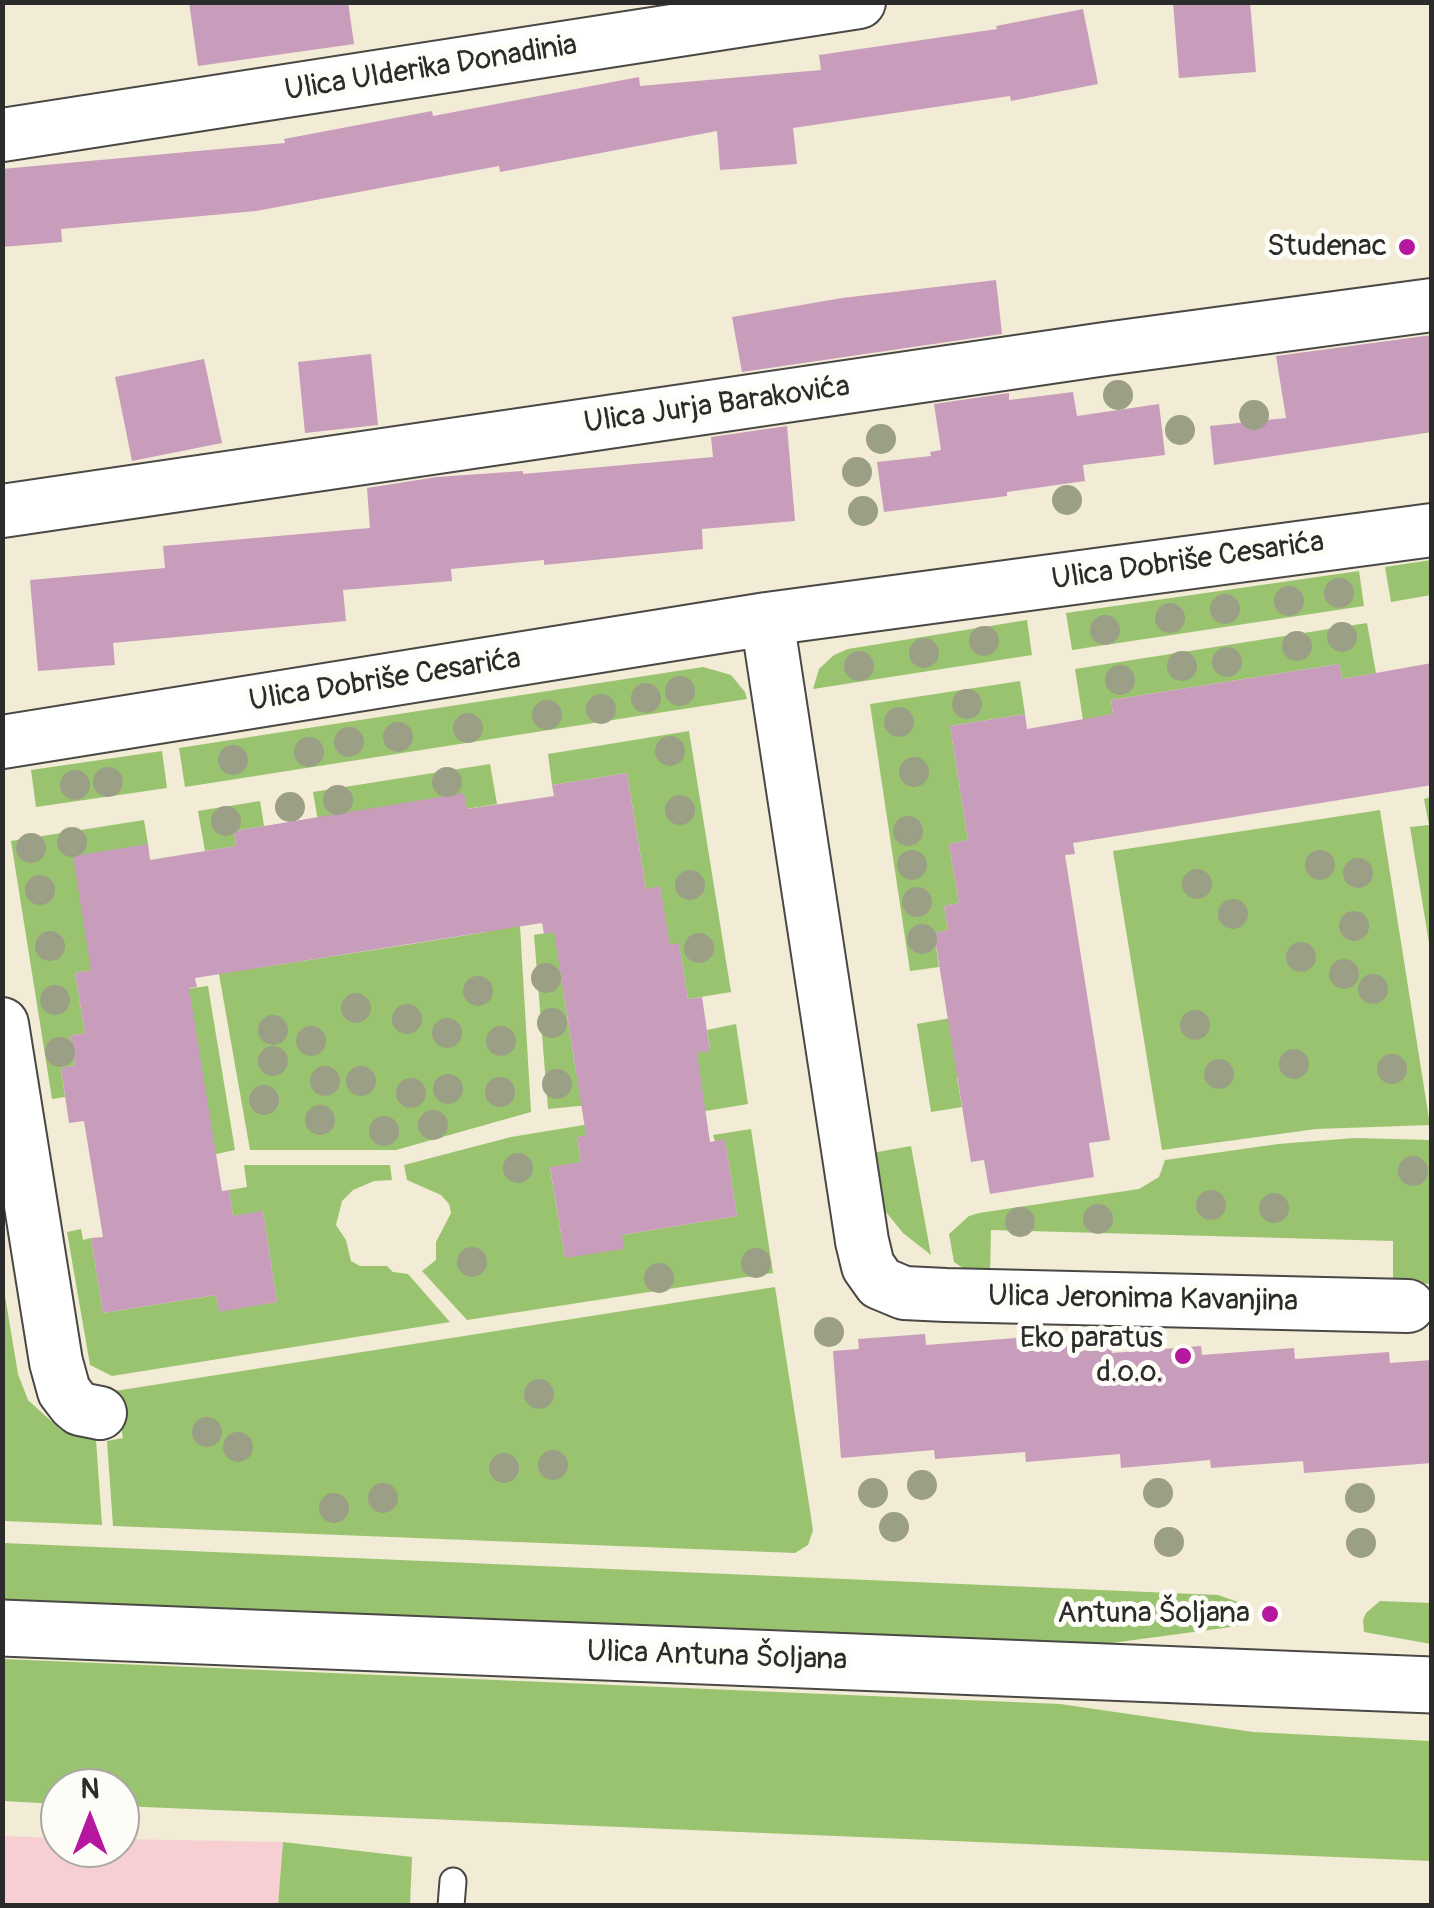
<!DOCTYPE html>
<meta charset="utf-8">
<style>
body{margin:0}
#map{position:relative;width:1434px;height:1908px;overflow:hidden;background:#f2ebd5;font-family:Pangolin,sans-serif}
canvas{display:block}
.frame{position:absolute;inset:0;border:5px solid #2b2b2b;pointer-events:none}
.north{position:absolute;left:40px;top:1768px;width:100px;height:100px;box-sizing:border-box;background:#fdfcf7;border:2px solid #a9a8a5;border-radius:50%;rotate:0deg;font-size:28px;font-weight:700;line-height:40px;text-align:center;color:#2b2b2b}
.north::after{content:'';display:block;margin:auto;width:35px;height:45px;background:#b5179e;clip-path:polygon(50% 0,100% 100%,50% 72%,0 100%)}
</style>
<div id="map">
<canvas width="1434" height="1908"></canvas>
<div class="frame"></div>
<div class="north">N</div>
</div>
<script>
const g = document.querySelector('canvas').getContext('2d');
g.lineJoin = 'round';
function fillPath(path, color) { g.fillStyle = color; g.fill(path, 'evenodd'); }
const poly = rows => new Path2D(rows.map(r => 'M' + r).join(''));
function stroke(path, color, width, dash) { g.strokeStyle = color; g.lineWidth = width; g.lineCap = dash ? 'butt' : 'round'; g.setLineDash(dash || []); g.stroke(path); }
function drawText(font, color, halo, rows, align = 'center') {
  g.font = font + ' Pangolin,sans-serif'; g.lineWidth = 10; g.setLineDash([]); g.textBaseline = 'middle'; g.strokeStyle = halo; g.fillStyle = color; for (const [text, x, y, turn = 0] of rows) {
    g.save(); g.translate(x, y); g.rotate((+turn || 0) * Math.PI / 180); g.textAlign = isNaN(turn) ? turn : align; if (halo) g.strokeText(text, 0, 0); g.fillText(text, 0, 0); g.restore();
  }
}
fillPath(poly([
 [3,1836,60,1838,60,1848,120,1848,120,1839,283,1842,278,1905,3,1906]
]), '#f7cfd2');
fillPath(poly([
 [1431,560,1431,595,1391,602,1385,567],
 [1359,571,1364,606,1072,650,1066,613],
 [1027,620,1032,655,813,689,819,669,834,655,848,649],
 [1367,623,1376,673,1342,679,1339,664,1111,700,1113,714,1083,720,1075,669],
 [703,667,731,675,745,692,747,699,185,787,179,748],
 [1020,681,1025,714,950,726,968,840,949,844,959,903,944,906,948,930,934,933,939,967,910,971,870,704],
 [689,731,731,992,688,999,679,944,669,945,660,887,646,889,627,773,552,785,548,754],
 [162,751,167,788,36,807,31,770],
 [490,764,497,804,320,833,313,792],
 [1431,797,1432,797,1431,955,1410,827,1429,825,1424,799],
 [260,801,264,826,234,831,236,846,205,851,198,811],
 [1380,810,1430,1125,1316,1129,1162,1150,1113,851],
 [144,820,148,844,91,970,75,973,85,1033,70,1036,75,1065,61,1068,65,1097,52,1099,11,841],
 [519,909,531,1112,396,1150,250,1150,216,957,257,968,399,946,486,932],
 [571,929,563,989,576,1072,600,1104,548,1109,534,935],
 [208,986,235,1150,198,1158,172,991],
 [962,1016,971,1076,957,1078,962,1107,931,1112,917,1024],
 [736,1024,748,1104,688,1114,697,1053,710,1050,707,1030],
 [602,1122,604,1132,577,1137,581,1162,550,1168,565,1257,622,1235,737,1216,725,1140,715,1141,713,1135,751,1129,773,1273,467,1320,422,1271,436,1260,436,1242,451,1213,449,1204,441,1195,407,1180,404,1165,511,1137],
 [1355,1138,1431,1140,1431,1284,1393,1282,1393,1241,991,1230,990,1272,963,1268,954,1262,949,1234,969,1216,979,1213,1139,1189,1159,1177,1165,1160,1278,1144],
 [911,1146,931,1255,903,1233,881,1206,872,1153],
 [244,1165,390,1165,392,1180,374,1181,353,1190,342,1201,336,1225,346,1240,351,1261,360,1266,387,1266,393,1272,408,1274,450,1322,112,1376,90,1365,67,1232,81,1229,83,1240,91,1238,103,1313,216,1295,219,1311,277,1302,263,1212,233,1216,229,1190,247,1187],
 [2,1278,18,1374,28,1400,61,1430,96,1440,102,1525,3,1521],
 [775,1287,813,1530,808,1545,795,1553,113,1526,107,1441,123,1438,115,1391],
 [3,1543,1218,1595,1238,1602,1245,1614,1246,1625,1104,1644,1025,1644,3,1599],
 [1380,1601,1431,1603,1431,1644,1364,1632,1363,1620,1366,1613],
 [3,1659,1060,1704,1253,1732,1431,1741,1431,1861,120,1806,120,1788,60,1788,60,1804,3,1801],
 [283,1842,412,1857,410,1905,278,1905]
]), '#9ac36f');
fillPath(poly([
 [189,2,348,2,354,44,198,66],
 [1173,2,1250,2,1256,72,1179,78],
 [1083,9,1098,84,1011,101,1010,96,793,128,797,164,720,170,717,131,500,172,499,166,256,211,61,229,62,242,2,247,2,169,285,143,284,139,432,111,433,116,639,77,640,86,821,70,819,55,997,29,996,26],
 [996,280,1002,334,742,372,732,317,842,298],
 [1432,335,1432,432,1214,465,1210,426,1286,418,1276,356],
 [371,354,378,425,305,433,298,362],
 [204,359,222,443,132,461,115,377],
 [1073,392,1077,416,1159,404,1165,455,1083,465,1085,481,1007,492,1007,496,884,512,877,462,931,456,930,452,941,450,934,404,1009,393,1009,400],
 [787,426,795,521,702,529,703,549,544,565,544,560,451,569,452,581,343,590,346,621,113,643,115,665,38,671,30,580,165,568,163,546,370,528,367,488,437,477,523,471,523,474,713,457,711,437],
 [1432,663,1432,785,1073,843,1075,854,1065,855,1110,1140,1089,1143,1094,1177,990,1194,984,1160,971,1162,934,933,948,930,944,906,959,903,949,844,968,840,950,726,1025,714,1027,729,1113,714,1111,700,1339,664,1342,679],
 [627,773,646,889,660,886,670,945,679,943,688,999,702,997,710,1051,697,1053,710,1142,725,1139,737,1216,622,1235,624,1249,565,1258,550,1167,581,1162,577,1137,586,1135,554,932,544,934,542,923,195,978,197,987,189,988,222,1191,229,1190,233,1216,263,1211,277,1302,219,1312,216,1295,103,1313,91,1238,103,1237,84,1121,69,1123,61,1068,75,1065,70,1036,85,1033,75,973,91,970,73,856,148,844,150,860,236,846,234,831,464,793,467,809,554,796,552,785],
 [925,1334,926,1345,1016,1338,1017,1349,1111,1342,1112,1353,1201,1346,1202,1355,1294,1348,1295,1359,1389,1352,1390,1363,1432,1360,1432,1463,1304,1473,1303,1461,1211,1468,1210,1460,1121,1468,1120,1454,1026,1462,1025,1452,935,1459,934,1450,841,1458,833,1351,859,1349,858,1339]
]), '#c89dbb');
const service = poly([
 [451,1906,453,1881]
]);
const minor = poly([
 [2,135,859,2],
 [2,511,1105,349,1432,305],
 [767,619,862,1241,868,1266,880,1283,904,1293,946,1295,1408,1306],
 [2,742,767,619,1432,530],
 [2,1024,56,1362,64,1391,74,1404,80,1409,100,1413]
]);
const tertiary = poly([
 [2,1628,1432,1685]
]);
stroke(service, '#494844', 29);
stroke(minor, '#494844', 56);
stroke(tertiary, '#494844', 59);
stroke(service, '#fff', 25);
stroke(minor, '#fff', 52);
stroke(tertiary, '#fff', 55);
g.fillStyle = '#9a9f85';
for (const [x, y] of [
 [1118,395],
 [1254,415],
 [1180,430],
 [881,439],
 [857,472],
 [1067,500],
 [863,511],
 [1339,593],
 [1289,601],
 [1225,609],
 [1170,618],
 [1105,630],
 [1342,637],
 [984,641],
 [1297,646],
 [924,653],
 [1227,662],
 [859,666],
 [1182,666],
 [1120,680],
 [680,691],
 [646,698],
 [967,704],
 [601,709],
 [547,715],
 [899,722],
 [468,728],
 [398,737],
 [349,742],
 [670,751],
 [309,752],
 [233,760],
 [914,772],
 [108,782],
 [447,782],
 [75,785],
 [338,800],
 [290,807],
 [680,810],
 [226,821],
 [908,831],
 [72,842],
 [31,848],
 [912,865],
 [1320,865],
 [1358,873],
 [1197,884],
 [690,885],
 [40,890],
 [917,902],
 [1233,914],
 [1354,926],
 [922,939],
 [50,946],
 [699,948],
 [1301,957],
 [1344,974],
 [546,978],
 [1373,989],
 [478,991],
 [55,1000],
 [356,1008],
 [407,1019],
 [552,1023],
 [1195,1025],
 [273,1030],
 [447,1033],
 [311,1041],
 [501,1041],
 [60,1052],
 [273,1061],
 [1294,1064],
 [1392,1069],
 [1219,1074],
 [325,1081],
 [361,1081],
 [557,1084],
 [448,1089],
 [500,1092],
 [411,1093],
 [264,1100],
 [320,1120],
 [433,1125],
 [384,1131],
 [518,1168],
 [1413,1171],
 [1211,1205],
 [1274,1208],
 [1098,1219],
 [1020,1222],
 [472,1262],
 [756,1263],
 [659,1278],
 [829,1332],
 [539,1394],
 [207,1432],
 [238,1447],
 [553,1465],
 [504,1468],
 [922,1485],
 [873,1493],
 [1158,1493],
 [383,1498],
 [1360,1498],
 [334,1508],
 [894,1527],
 [1169,1542],
 [1361,1543]
]) { g.beginPath(); g.arc(x, y, 15, 0, 2 * Math.PI); g.fill(); }
for (const [x, y, r, color] of [
 [1407,247,10,"#b5179e"],
 [1183,1356,10,"#b5179e"],
 [1270,1614,10,"#b5179e"]
]) { const dot = new Path2D(); dot.arc(x, y, r, 0, 2 * Math.PI); g.fillStyle = color; g.fill(dot); stroke(dot, '#fdfcf7', 4); }
drawText('30px', '#2b2b2b', '#fdfcf7', [
 ["Ulica Ulderika Donadinia",431,69,-9],
 ["Ulica Jurja Barakovića",717,406,-8],
 ["Ulica Dobriše Cesarića",1188,562,-8],
 ["Ulica Dobriše Cesarića",385,681,-9],
 ["Ulica Jeronima Kavanjina",1143,1300,1],
 ["Ulica Antuna Šoljana",717,1657,2]
]);
drawText('30px', '#2b2b2b', '#fdfcf7', [
 ["Studenac",1387,247],
 ["Eko paratus",1163,1339],
 ["d.o.o.",1163,1373],
 ["Antuna Šoljana",1250,1614]
], 'right');
</script>
